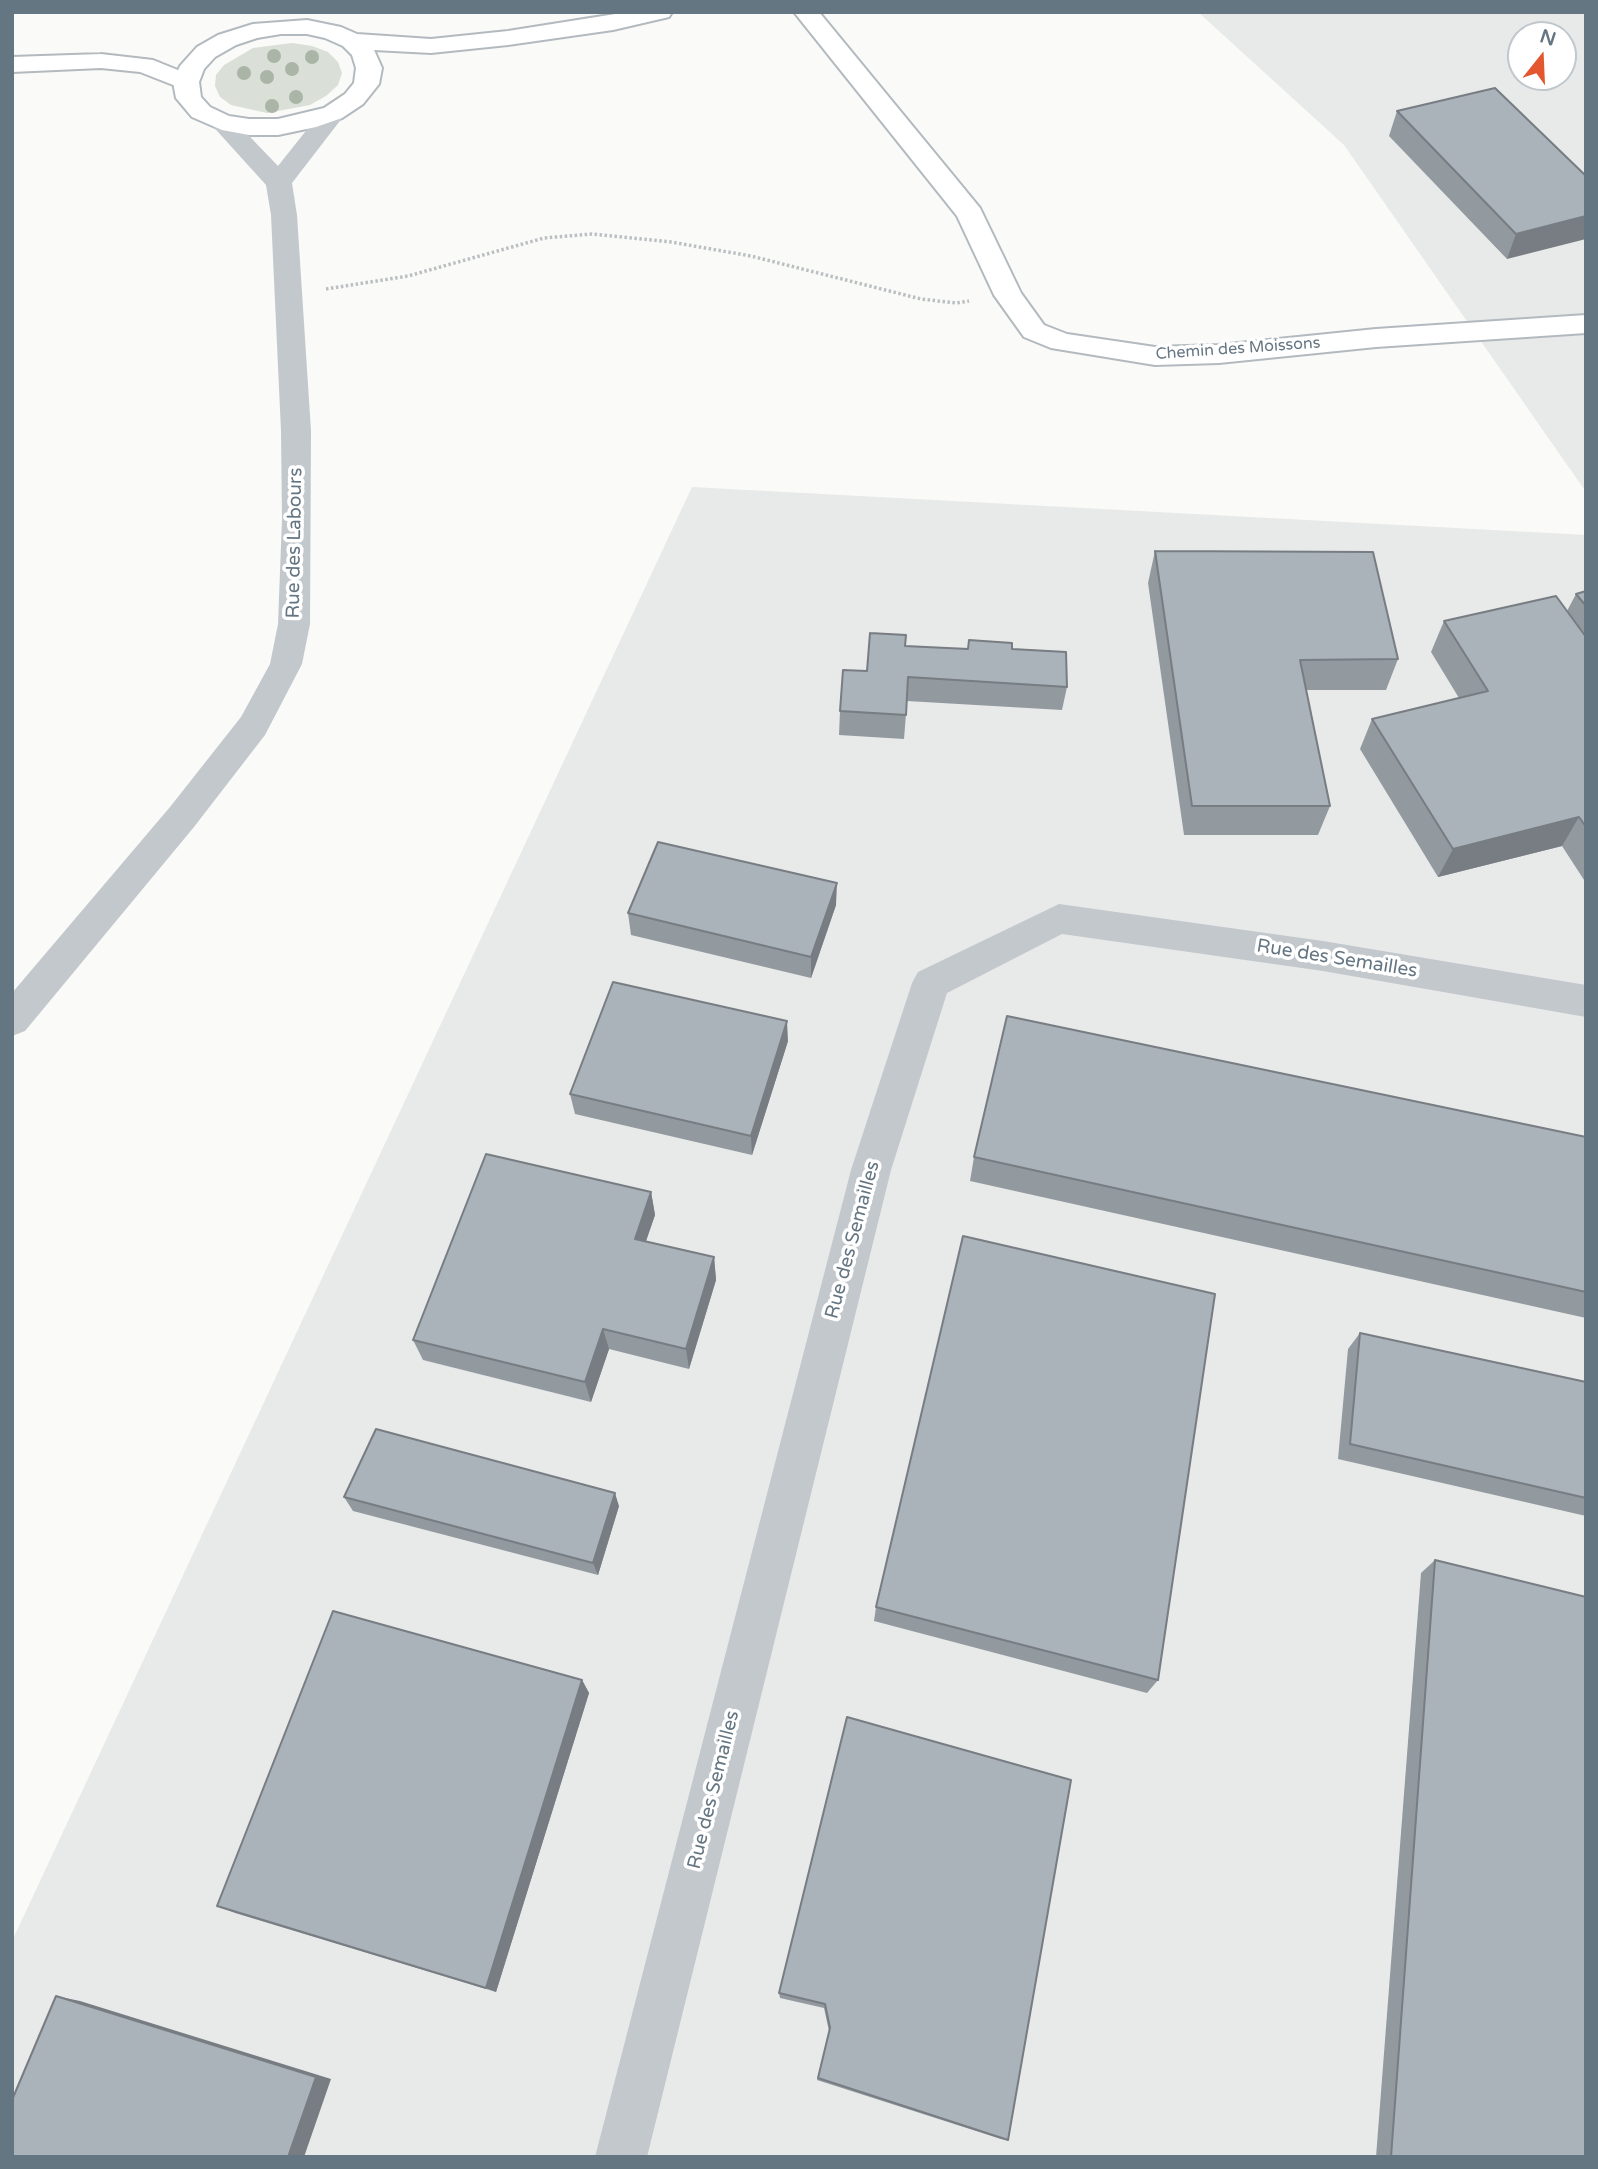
<!DOCTYPE html>
<style>
body{margin:0}
#map{position:relative;width:1598px;height:2169px;overflow:hidden;background:#fafaf8;font-family:"Varela Round",sans-serif}
canvas{display:block}
.frame{position:absolute;inset:0;border:14px solid #657683;pointer-events:none}
.north{position:absolute;left:1507px;top:21px;width:70px;height:70px;box-sizing:border-box;background:#fff;border:2px solid #c1c8cd;border-radius:50%;rotate:18deg;font-size:19px;font-weight:700;line-height:28px;text-align:center;color:#657683}
.north::after{content:'';display:block;margin:auto;width:24px;height:32px;background:#e4572e;clip-path:polygon(50% 0,100% 100%,50% 72%,0 100%)}
</style>
<div id="map">
<canvas width="1598" height="2169"></canvas>
<div class="frame"></div>
<div class="north">N</div>
</div>
<script>
const g = document.querySelector('canvas').getContext('2d');
g.lineJoin = 'round';
function fillPath(path, color) { g.fillStyle = color; g.fill(path, 'evenodd'); }
const poly = rows => new Path2D(rows.map(r => 'M' + r).join(''));
function stroke(path, color, width, dash) { g.strokeStyle = color; g.lineWidth = width; g.lineCap = dash ? 'butt' : 'round'; g.setLineDash(dash || []); g.stroke(path); }
function drawText(font, color, halo, rows, align = 'center') {
  g.font = font + ' "Varela Round",sans-serif'; g.lineWidth = 7; g.setLineDash([]); g.textBaseline = 'middle'; g.strokeStyle = halo; g.fillStyle = color; for (const [text, x, y, turn = 0] of rows) {
    g.save(); g.translate(x, y); g.rotate((+turn || 0) * Math.PI / 180); g.textAlign = isNaN(turn) ? turn : align; if (halo) g.strokeText(text, 0, 0); g.fillText(text, 0, 0); g.restore();
  }
}
fillPath(poly([
 [1198,12,1586,12,1586,492,1344,145],
 [1521,35,1563,35,1563,77,1521,77],
 [692,487,1586,535,1586,2157,12,2157,12,1941]
]), '#e8e9e9');
fillPath(poly([
 [292,43,312,46,328,52,338,62,342,73,338,85,326,96,310,105,267,113,231,105,220,97,215,86,216,75,224,65,253,48]
]), '#dadfd7');
const secondary = poly([
 [628,12,672,12,669,17,613,30,508,45,431,53,374,50,382,68,379,84,363,104,342,118,316,127,278,135,249,135,222,130,192,117,176,98,173,82,180,66,197,47,218,35,253,24,307,20,341,27,357,34,431,39,508,31,628,12],
 [281,34,307,34,325,38,343,46,352,55,356,68,354,83,345,94,324,108,278,119,249,119,229,116,210,107,201,97,199,82,204,69,215,57,236,45,257,38,281,34],
 [794,12,819,12,980,208,1021,293,1044,325,1067,334,1155,347,1219,345,1376,329,1586,315,1586,333,1376,347,1219,363,1155,365,1051,348,1024,337,994,295,957,216,794,12]
]);
const highway = poly([
 [101,54,153,60,195,77,199,82,195,87,186,90,140,72,101,68,12,72,12,57,101,54]
]);
stroke(secondary, '#b3babf', 4);
stroke(highway, '#b4b9bd', 4);
stroke(poly([
 [326,289,408,276,544,238,592,234,671,242,751,256,921,299,956,303,969,301]
]), '#bbbfc2', 3.5, [2.5, 2.5]);
fillPath(poly([
 [333,105,342,108,346,113,292,183,297,215,311,431,310,624,302,664,265,735,194,827,25,1031,12,1036,12,993,170,807,241,717,270,664,278,624,282,519,281,431,271,215,266,185,209,122,213,117,222,114,231,117,278,166,324,108,333,105],
 [1059,904,1323,941,1586,985,1586,1017,1323,971,1062,934,947,993,891,1170,647,2157,595,2157,851,1170,912,983,918,972,1059,904]
]), '#c3c8cc');
fillPath(secondary, '#fff');
fillPath(highway, '#fff');
g.fillStyle = '#aab4a7';
for (const [x, y] of [
 [274,56],
 [312,57],
 [292,69],
 [244,73],
 [267,77],
 [296,97],
 [272,106]
]) { g.beginPath(); g.arc(x, y, 7, 0, 2 * Math.PI); g.fill(); }
fillPath(poly([
 [1397,111,1586,176,1507,259,1389,136],
 [1155,551,1398,659,1386,690,1306,690,1330,806,1318,835,1184,835,1148,583],
 [1586,591,1586,883,1562,846,1438,877,1360,749,1372,719,1459,698,1431,652,1444,621,1567,611,1576,594],
 [905,646,968,649,1012,649,1067,687,1062,710,907,701,904,739,839,735,840,711],
 [836,905,811,978,631,935,628,913],
 [788,1041,752,1155,575,1114,570,1094],
 [1586,1137,1586,1318,970,1181,974,1157],
 [651,1192,655,1215,646,1241,714,1257,716,1280,689,1369,609,1349,591,1402,423,1360,413,1340],
 [1360,1333,1586,1382,1586,1516,1338,1459,1348,1349],
 [344,1497,619,1506,598,1575,353,1511],
 [1435,1560,1586,2157,1376,2157,1421,1573],
 [876,1607,1158,1680,1147,1693,874,1621],
 [582,1680,589,1693,496,1992,235,1913,217,1906],
 [847,1717,1008,2140,1001,2139,817,2080,829,2031,824,2008,780,1998,779,1993]
]), '#929a9f');
fillPath(poly([
 [1586,216,1586,239,1507,259,1516,234],
 [1579,817,1562,846,1438,877,1453,849],
 [837,883,836,905,811,978,811,957],
 [787,1021,788,1041,752,1155,751,1136],
 [651,1192,655,1215,639,1261,635,1239],
 [714,1257,716,1280,689,1369,686,1349],
 [603,1329,609,1349,591,1402,585,1382],
 [615,1493,619,1506,598,1575,593,1563],
 [582,1680,589,1693,496,1992,486,1988],
 [56,1996,80,2001,331,2079,304,2157,288,2157]
]), '#777d82');
const building = poly([
 [1495,88,1586,176,1586,216,1516,234,1397,111,1495,88],
 [1155,551,1373,552,1398,659,1300,660,1330,806,1192,806,1155,551],
 [1586,591,1586,606,1576,594,1586,591],
 [1556,596,1586,637,1586,827,1579,817,1453,849,1372,719,1488,691,1444,621,1556,596],
 [870,633,906,635,905,646,968,649,969,640,1012,643,1012,649,1066,652,1067,687,908,677,906,715,840,711,843,670,867,671,870,633],
 [658,842,837,883,811,957,628,913,658,842],
 [613,982,787,1021,751,1136,570,1094,613,982],
 [1007,1016,1586,1137,1586,1292,974,1157,1007,1016],
 [486,1154,651,1192,635,1239,714,1257,686,1349,603,1329,585,1382,413,1340,486,1154],
 [963,1236,1215,1294,1158,1680,876,1607,963,1236],
 [1360,1333,1586,1382,1586,1498,1350,1444,1360,1333],
 [376,1429,615,1493,593,1563,344,1497,376,1429],
 [1435,1560,1586,1597,1586,2157,1391,2157,1435,1560],
 [333,1611,582,1680,486,1988,217,1906,333,1611],
 [847,1717,1071,1780,1008,2140,818,2078,830,2028,825,2004,779,1993,847,1717],
 [56,1996,316,2077,288,2157,12,2157,12,2100,56,1996]
]);
fillPath(building, '#aab3b9');
stroke(building, '#777d82', 2);
drawText('16px', '#657683', '#fff', [
 ["Chemin des Moissons",1238,349,-4]
]);
drawText('19px', '#657683', '#fff', [
 ["Rue des Labours",295,543,-89],
 ["Rue des Semailles",1337,959,9],
 ["Rue des Semailles",853,1240,-75],
 ["Rue des Semailles",714,1790,-76]
]);
</script>
